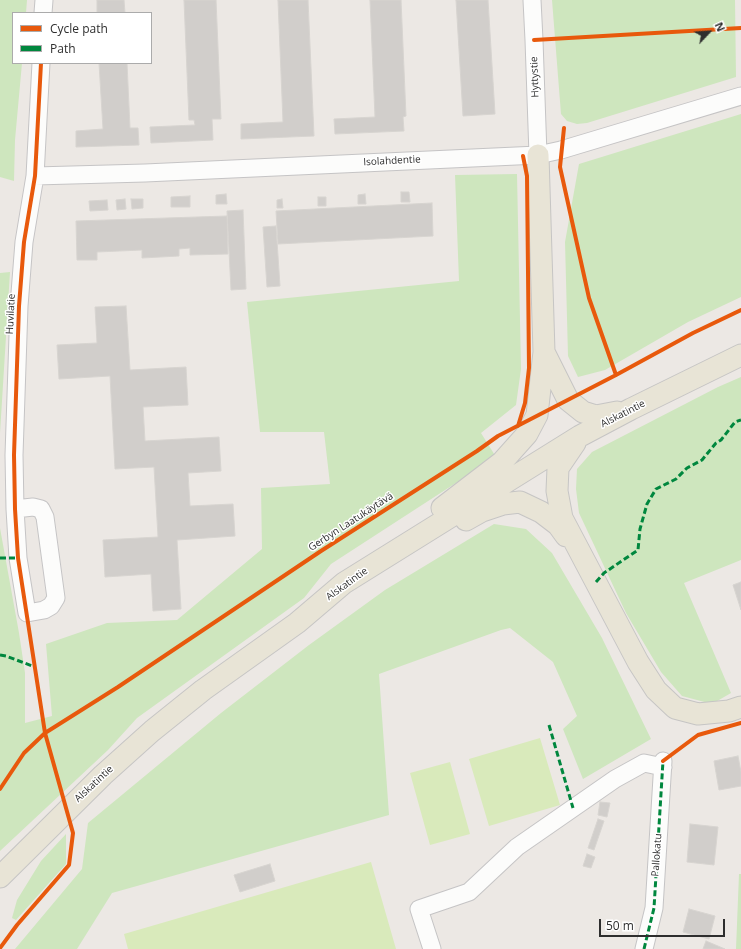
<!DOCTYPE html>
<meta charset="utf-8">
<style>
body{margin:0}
#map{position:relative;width:741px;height:949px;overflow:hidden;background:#ece8e4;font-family:"Open Sans",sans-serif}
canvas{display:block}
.legend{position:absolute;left:12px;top:12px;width:140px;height:52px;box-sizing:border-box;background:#fff;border:1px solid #ababab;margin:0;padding:5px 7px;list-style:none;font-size:12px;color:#2e2e2e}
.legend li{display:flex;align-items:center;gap:8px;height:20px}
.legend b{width:20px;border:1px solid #ababab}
.north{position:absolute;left:689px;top:12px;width:40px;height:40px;-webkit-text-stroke:3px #fff;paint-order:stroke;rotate:65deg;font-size:11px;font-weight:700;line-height:16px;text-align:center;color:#2e2e2e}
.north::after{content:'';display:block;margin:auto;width:14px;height:18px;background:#2e2e2e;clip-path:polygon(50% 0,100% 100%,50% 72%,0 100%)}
.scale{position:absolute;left:599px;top:919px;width:126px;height:18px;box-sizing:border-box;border:2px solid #2e2e2e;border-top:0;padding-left:5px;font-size:12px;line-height:14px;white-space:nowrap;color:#2e2e2e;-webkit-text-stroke:3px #fff;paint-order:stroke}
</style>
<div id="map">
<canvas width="741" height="949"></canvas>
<ul class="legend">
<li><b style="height:5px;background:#e8590c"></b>Cycle path</li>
<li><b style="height:5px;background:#00873e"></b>Path</li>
</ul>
<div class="north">N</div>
<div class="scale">50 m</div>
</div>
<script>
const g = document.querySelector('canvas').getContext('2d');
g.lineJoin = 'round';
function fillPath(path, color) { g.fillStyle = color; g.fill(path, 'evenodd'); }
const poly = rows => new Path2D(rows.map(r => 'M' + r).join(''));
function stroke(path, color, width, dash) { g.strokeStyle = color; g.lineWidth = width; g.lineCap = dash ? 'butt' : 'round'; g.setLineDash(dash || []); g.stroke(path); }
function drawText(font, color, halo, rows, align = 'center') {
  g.font = font + ' "Open Sans",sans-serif'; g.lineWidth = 3; g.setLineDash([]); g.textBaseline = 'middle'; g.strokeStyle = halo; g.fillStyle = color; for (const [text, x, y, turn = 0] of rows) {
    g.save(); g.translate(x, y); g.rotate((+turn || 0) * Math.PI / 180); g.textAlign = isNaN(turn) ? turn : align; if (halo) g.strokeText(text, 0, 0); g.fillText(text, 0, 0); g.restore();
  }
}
fillPath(poly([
 [0,0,27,0,26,13,13,13,13,63,22,63,15,140,14,181,0,177],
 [552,0,735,0,736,77,587,123,577,124,567,121,561,114],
 [741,114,741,297,688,322,605,370,578,377,568,356,565,242,579,164],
 [517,174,521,369,516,405,481,433,496,457,331,564,304,598,137,718,108,750,0,851,0,528,19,633,25,673,25,723,52,716,46,644,107,623,177,620,262,549,261,488,330,484,324,432,260,432,247,302,459,281,455,175],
 [10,272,0,433,0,273],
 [741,377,741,560,684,583,731,693,712,704,682,696,661,672,626,613,579,513,576,489,577,469,592,452,718,387],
 [494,524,526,529,552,553,602,638,651,739,583,779,563,729,577,716,553,662,510,628,501,630,379,674,389,815,112,893,77,949,15,949,82,869,88,823,221,713,309,645,385,590],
 [66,834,66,864,16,920,12,918,17,900,41,861],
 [739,874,741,874,741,949,736,949]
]), '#cee6be');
fillPath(poly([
 [540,738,560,805,489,826,469,759],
 [450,762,470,834,430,845,410,773],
 [371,862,396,949,128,949,124,934]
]), '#d9eabb');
const building = poly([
 [97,0,124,0,125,13,97,13,97,0],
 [184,0,216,0,221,119,212,119,213,140,151,143,150,127,195,125,194,120,189,120,184,0],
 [278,0,308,0,314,136,241,139,241,124,283,122,278,0],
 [370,0,401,0,406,116,403,117,404,131,335,134,334,119,375,117,370,0],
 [456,0,488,0,495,114,463,116,456,0],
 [99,63,127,63,130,128,138,128,139,145,76,147,76,131,103,129,99,63],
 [401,192,409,192,410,202,401,202,401,192],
 [226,194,227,204,216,204,216,195,226,194],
 [365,194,366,204,358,204,358,195,365,194],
 [190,196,190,207,171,207,171,197,190,196],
 [318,197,326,197,326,206,318,206,318,197],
 [125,199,126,209,117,210,116,200,125,199],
 [131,199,143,199,143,208,132,209,131,199],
 [282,199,283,208,277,208,277,200,282,199],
 [107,200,108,210,90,211,89,201,107,200],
 [432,203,433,236,278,244,276,211,432,203],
 [243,210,246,289,231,290,227,211,243,210],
 [227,216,228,254,190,255,190,248,179,249,179,256,142,258,142,250,97,252,97,260,77,260,76,221,227,216],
 [276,226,280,286,267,287,263,227,276,226],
 [126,306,130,370,186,367,188,405,143,407,145,441,219,437,221,471,188,473,190,506,233,504,235,536,177,540,181,609,153,611,151,574,105,577,103,540,158,537,154,467,115,469,110,376,59,379,57,345,97,343,95,307,126,306],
 [741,582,741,610,733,585,741,582],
 [738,756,741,772,741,786,719,790,714,761,738,756],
 [600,802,610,803,607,817,598,815,600,802],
 [598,819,604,821,594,850,588,848,598,819],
 [690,824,718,827,714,865,687,862,690,824],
 [587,854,595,857,591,868,583,866,587,854],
 [270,864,275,881,240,892,234,875,270,864],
 [689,909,715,916,709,939,683,932,689,909],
 [706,941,725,949,703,949,706,941]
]);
fillPath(building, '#d1cecb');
stroke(building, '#d7d4d0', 1);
const minor = poly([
 [532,0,534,40,538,155],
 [43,13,44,0],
 [35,176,145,173,538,155,561,150,741,96],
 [15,509,33,507,41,509,45,517,56,598,51,606,44,610,27,613,18,558,15,509,14,455,19,306,24,242,35,176,41,63],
 [432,949,419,909,469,892,517,847,615,779,644,763,663,767],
 [644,949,654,908,663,761]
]);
const major = poly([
 [544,352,568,400,583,412,596,416,617,412],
 [575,443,558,468,557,491,562,518,638,662,656,690,675,708,698,714,729,711,741,707],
 [442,508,502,462,527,434,537,415,544,352,538,155],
 [466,520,482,511,503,504,520,502,541,512,558,525,566,536],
 [0,877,103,775,152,731,203,690,297,623,344,583,580,436,631,409,741,355]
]);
stroke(minor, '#c5c4c5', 19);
stroke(major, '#c6c5c4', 23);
stroke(minor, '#fcfcfb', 17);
stroke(major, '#e8e4d6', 21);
stroke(poly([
 [0,558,18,558],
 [596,582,604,573,638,550,640,529,647,504,656,489,676,479,687,468,702,460,716,443,721,440,735,422,741,420],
 [0,655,6,656,35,667],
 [549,725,573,808],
 [644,949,654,908,663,761]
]), '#00873e', 3, [6, 3]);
stroke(poly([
 [534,40,741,28],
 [564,128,560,167,589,298,616,375],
 [518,426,525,403,529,368,527,176,523,156],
 [663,761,698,735,741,723],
 [0,789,24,753,45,733,118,687,321,551,477,451,498,436,616,375,693,333,741,310],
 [0,948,17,925,69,865,73,833,45,733,18,558,15,509,14,455,19,306,24,242,35,176,41,63]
]), '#e8590c', 4);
drawText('10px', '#2e2e2e', '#fff', [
 ["Hyttystie",535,77,-92],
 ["Isolahdentie",392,161,-3],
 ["Huvilatie",11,314,-87],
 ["Alskatintie",623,414,-27],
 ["Gerbyn Laatukäytävä",351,522,-33],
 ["Alskatintie",347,584,-36],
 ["Alskatintie",94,784,-43],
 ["Pallokatu",657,855,-86]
]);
</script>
